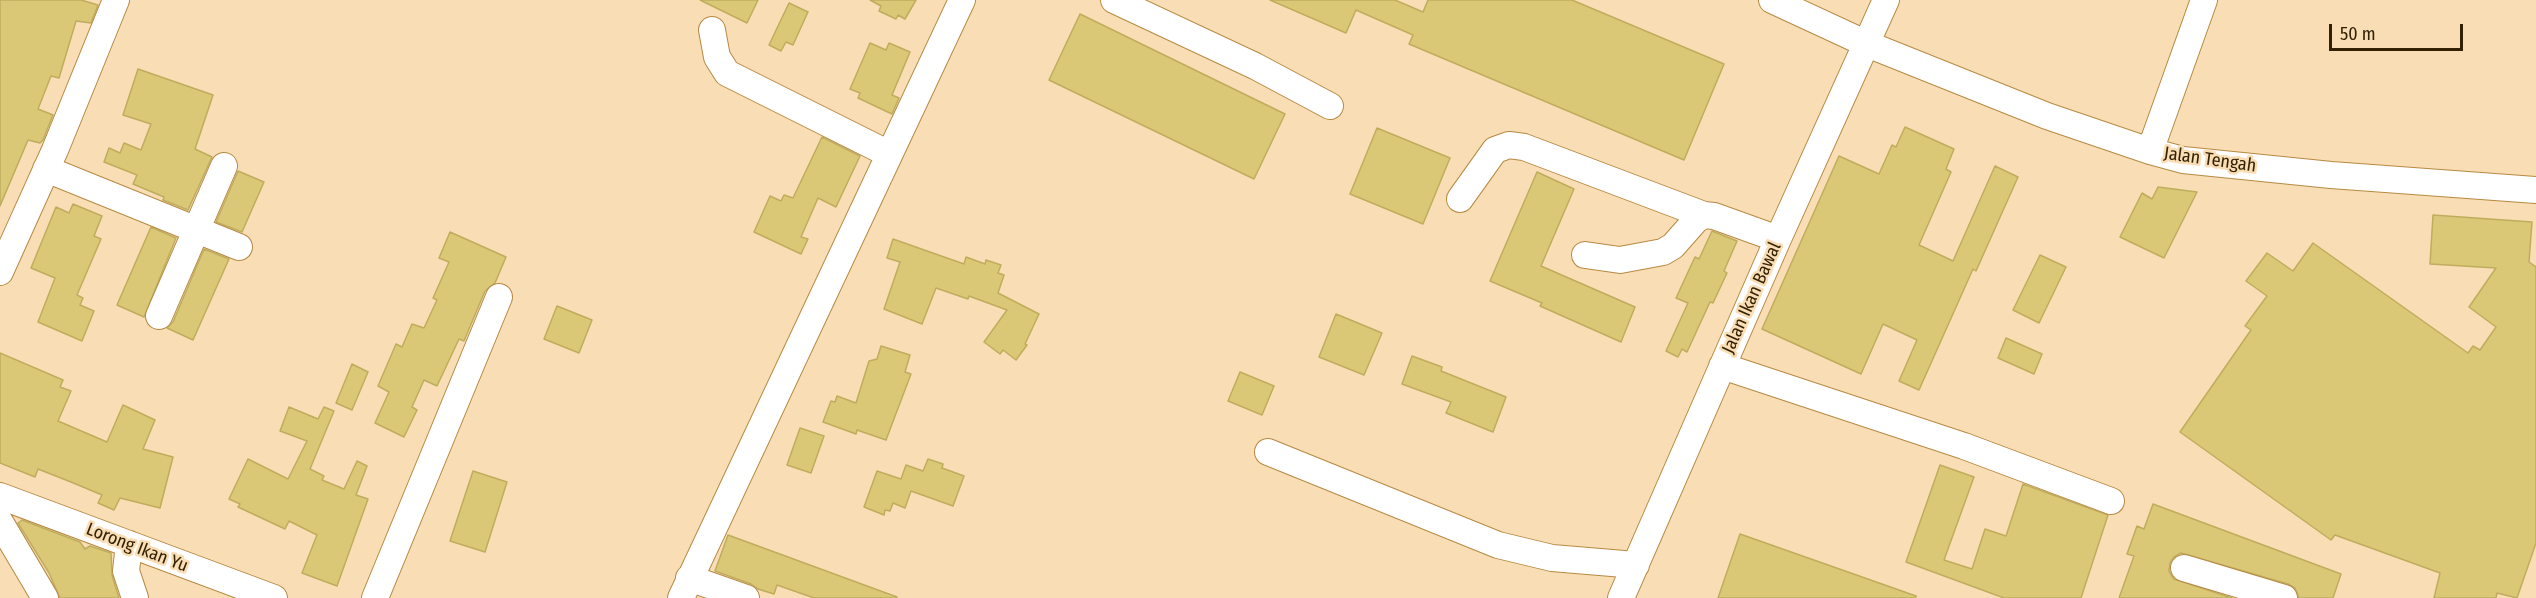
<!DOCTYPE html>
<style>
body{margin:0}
#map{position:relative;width:2536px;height:598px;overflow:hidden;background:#f9ddb4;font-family:"Fira Sans Condensed",sans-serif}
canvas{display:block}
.scale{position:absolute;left:2329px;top:24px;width:134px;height:27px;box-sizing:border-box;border:3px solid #332103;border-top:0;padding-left:8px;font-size:18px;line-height:21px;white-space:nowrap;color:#332103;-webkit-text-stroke:4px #f9ddb4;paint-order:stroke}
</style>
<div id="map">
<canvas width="2536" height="598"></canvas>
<div class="scale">50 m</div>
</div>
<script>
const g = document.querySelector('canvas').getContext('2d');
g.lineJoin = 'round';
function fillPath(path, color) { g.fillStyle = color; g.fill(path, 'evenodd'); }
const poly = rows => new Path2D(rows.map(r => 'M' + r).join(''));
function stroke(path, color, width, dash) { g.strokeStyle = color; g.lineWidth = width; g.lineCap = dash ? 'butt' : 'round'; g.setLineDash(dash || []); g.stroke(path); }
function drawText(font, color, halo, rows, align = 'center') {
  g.font = font + ' "Fira Sans Condensed",sans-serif'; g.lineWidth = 5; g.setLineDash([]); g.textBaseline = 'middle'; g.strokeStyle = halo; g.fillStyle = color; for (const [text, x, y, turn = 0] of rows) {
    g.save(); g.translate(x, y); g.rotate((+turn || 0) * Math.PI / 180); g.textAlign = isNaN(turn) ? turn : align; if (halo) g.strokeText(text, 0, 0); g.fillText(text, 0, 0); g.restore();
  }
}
const building = poly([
 [0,0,81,0,98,5,91,23,76,21,59,78,51,76,38,109,53,115,43,140,40,143,28,140,0,206,0,0],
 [700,0,758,0,747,23,700,0],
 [870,0,916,0,905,19,898,15,896,19,879,11,881,6,870,0],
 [1270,0,1395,0,1423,12,1428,0,1572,0,1724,64,1684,160,1409,44,1413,35,1356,10,1346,33,1270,0],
 [789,3,808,12,793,45,786,42,781,51,769,45,789,3],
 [1080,14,1285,114,1254,179,1049,80,1080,14],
 [870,43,886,50,889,43,910,52,892,95,899,98,892,114,858,98,860,93,850,89,870,43],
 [138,69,213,95,195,149,212,157,188,210,163,200,164,197,133,184,137,175,104,162,109,148,120,153,124,143,141,150,151,124,123,115,138,69],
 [1905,127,1954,149,1946,169,1951,172,1919,245,1953,261,1995,166,2018,177,1976,271,1973,269,1919,390,1899,381,1917,340,1883,324,1861,374,1762,329,1839,156,1879,174,1892,145,1896,147,1905,127],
 [1377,128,1450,158,1423,224,1350,194,1377,128],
 [822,137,860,156,836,207,818,198,801,237,808,239,801,254,754,232,770,196,781,201,784,195,793,198,822,137],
 [238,171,264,182,242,232,216,222,238,171],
 [1537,172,1574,189,1541,266,1635,307,1621,342,1540,306,1542,303,1490,281,1537,172],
 [2158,187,2197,192,2164,258,2120,237,2142,193,2152,199,2158,187],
 [73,204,102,216,94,236,101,239,77,295,83,298,80,305,94,311,82,341,38,322,55,278,31,268,56,207,69,213,73,204],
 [2433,215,2532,222,2529,262,2536,267,2536,543,2517,598,2497,593,2496,598,2434,598,2440,573,2335,535,2331,540,2180,432,2251,330,2245,326,2267,296,2246,281,2267,253,2293,271,2313,243,2468,353,2473,346,2480,350,2496,327,2469,307,2496,268,2430,264,2433,215],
 [151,227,176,238,144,317,117,305,151,227],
 [1712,231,1737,241,1724,271,1727,273,1713,303,1710,302,1687,352,1682,349,1678,357,1666,351,1688,303,1676,298,1695,257,1699,259,1712,231],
 [450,232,506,257,495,283,485,291,464,341,459,339,437,386,424,380,412,407,417,410,404,437,375,423,389,392,378,386,396,344,402,347,412,324,424,328,437,300,433,298,449,262,439,258,450,232],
 [893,239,964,264,966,257,985,264,986,260,1001,265,998,273,1004,275,998,293,1039,314,1025,344,1027,345,1016,360,1003,350,1000,354,984,342,1007,310,969,296,968,299,936,288,922,324,884,309,900,262,887,258,893,239],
 [204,249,229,259,193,340,167,328,173,322,204,249],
 [2040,255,2066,267,2039,323,2013,310,2040,255],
 [557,306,592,320,579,353,544,339,557,306],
 [1336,314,1382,333,1364,375,1319,357,1336,314],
 [2006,338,2042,354,2034,374,1998,358,2006,338],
 [881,346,910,355,905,372,911,374,886,440,857,430,856,434,823,422,831,401,835,402,837,396,856,403,869,361,877,359,881,346],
 [0,353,63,380,60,387,71,391,58,421,107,442,123,405,155,420,143,449,173,457,160,508,120,498,114,510,98,503,102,495,71,482,38,469,35,477,0,463,0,353],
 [1412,356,1442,367,1441,371,1506,397,1493,432,1446,413,1451,402,1402,384,1412,356],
 [352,364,368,372,352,410,336,403,352,364],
 [1240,372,1274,386,1262,415,1228,401,1240,372],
 [289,407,318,419,324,407,334,411,310,469,324,476,322,480,344,489,357,461,367,466,356,495,368,499,337,586,302,573,317,535,289,521,285,529,238,507,240,504,229,499,248,459,288,479,307,441,280,431,289,407],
 [800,428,824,436,811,473,787,465,800,428],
 [928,459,943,464,942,468,964,476,953,506,911,491,905,508,893,503,890,511,885,510,884,515,864,507,877,471,901,479,906,465,923,471,928,459],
 [1940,465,1974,477,1944,560,1972,569,1985,529,2006,536,2023,484,2108,515,2081,598,2004,598,1906,562,1940,465],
 [473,471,507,482,485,552,450,541,473,471],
 [2153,504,2341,574,2333,598,2299,598,2295,588,2288,584,2181,553,2174,557,2170,563,2169,571,2174,579,2232,598,2119,598,2134,556,2127,554,2137,526,2144,529,2153,504],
 [22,520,80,542,85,549,90,546,111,553,112,575,119,598,60,598,49,573,18,523,22,520],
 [1740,534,1916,596,1916,598,1718,598,1740,534],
 [728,535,897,597,896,598,814,598,777,585,774,594,758,589,751,584,715,571,728,535]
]);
fillPath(building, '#dbc876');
stroke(building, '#bfad5d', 1.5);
const minor = poly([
 [1114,0,1255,66,1330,106],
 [1772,0,1867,44,2047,116,2150,151,2183,160,2331,175,2536,190],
 [712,30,717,57,727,73,889,154],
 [2150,151,2204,0],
 [46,169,239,247],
 [1460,199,1495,150,1509,145,1524,147,1704,215],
 [1585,255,1620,260,1663,252,1673,246,1696,220,1704,215,1714,216,1778,239],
 [0,272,55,150,116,0],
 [159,316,224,166],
 [1722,366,1964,446,2111,501],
 [1268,452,1498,545,1552,558,1636,565],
 [0,496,274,598],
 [0,522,45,598],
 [129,544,126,571,135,598],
 [2184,568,2284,598],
 [689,578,746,598],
 [375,598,499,297],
 [681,598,962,0],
 [1621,598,1778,239,1886,0]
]);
stroke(minor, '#b78a44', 28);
stroke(minor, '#fff', 26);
drawText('18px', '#332103', '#f9ddb4', [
 ["Jalan Tengah",2210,160,8],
 ["Jalan Ikan Bawal",1752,298,-66],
 ["Lorong Ikan Yu",137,548,21]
]);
</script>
